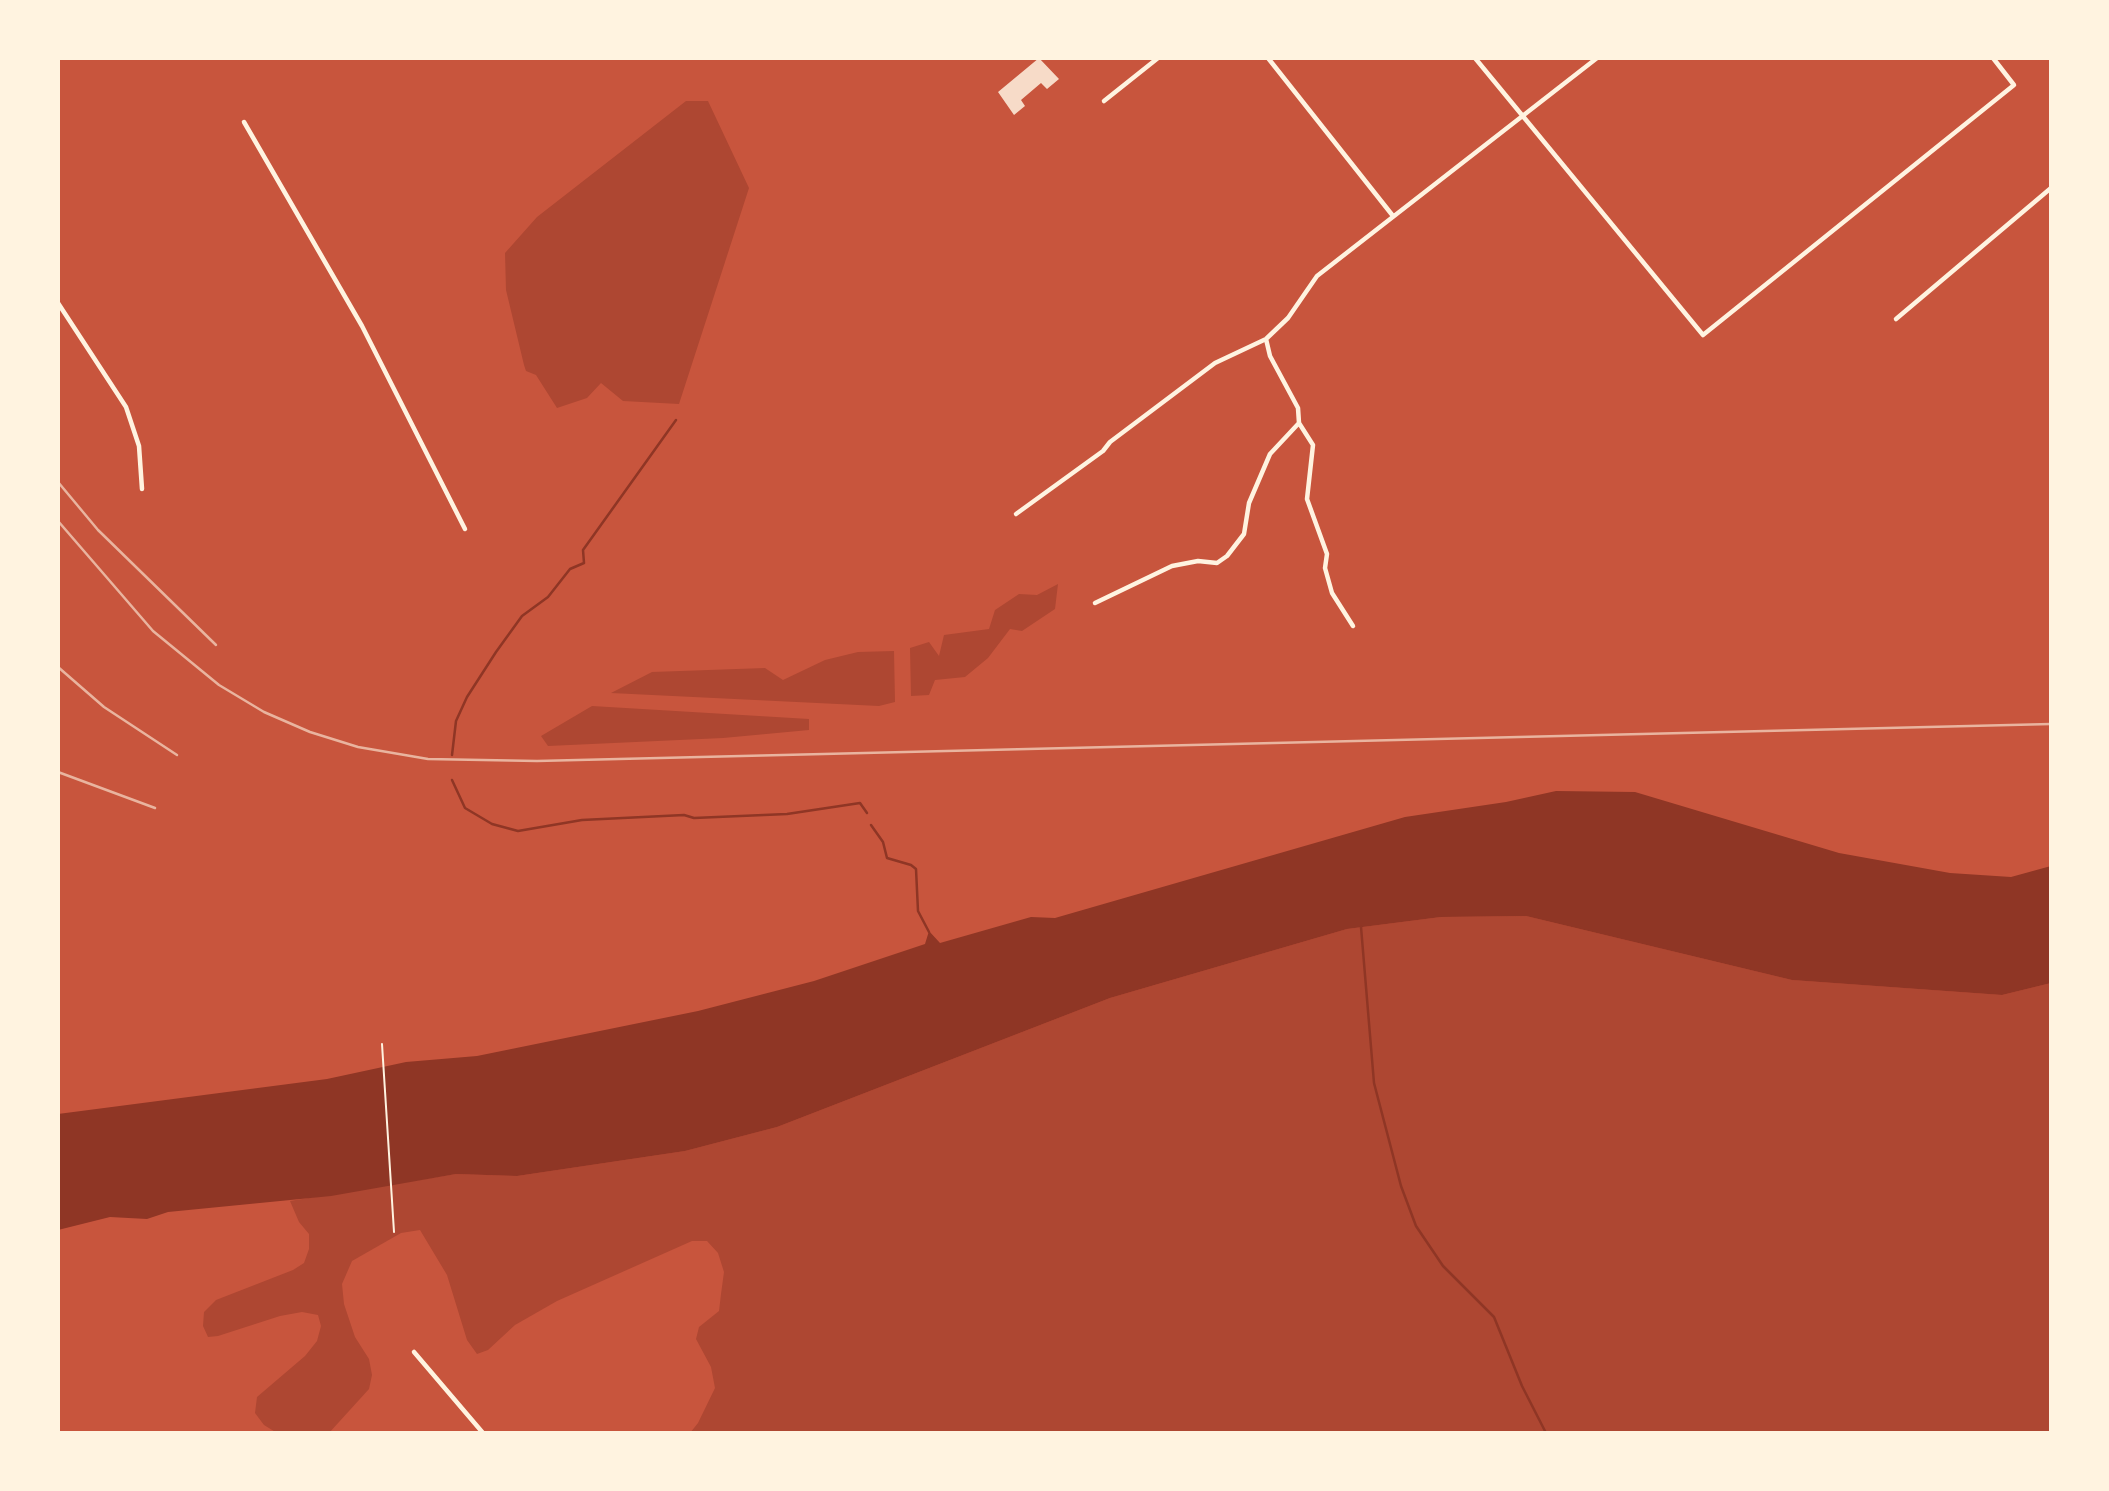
<!DOCTYPE html>
<style>
body{margin:0}
#map{position:relative;width:2109px;height:1491px;overflow:hidden;background:#c8553d;font-family:Rubik,sans-serif}
canvas{display:block}
.frame{position:absolute;inset:0;border:60px solid #fff3e0;pointer-events:none}
</style>
<div id="map">
<canvas width="2109" height="1491"></canvas>
<div class="frame"></div>
</div>
<script>
const g = document.querySelector('canvas').getContext('2d');
g.lineJoin = 'round';
function fillPath(path, color) { g.fillStyle = color; g.fill(path, 'evenodd'); }
const poly = rows => new Path2D(rows.map(r => 'M' + r).join(''));
function stroke(path, color, width, dash) { g.strokeStyle = color; g.lineWidth = width; g.lineCap = dash ? 'butt' : 'round'; g.setLineDash(dash || []); g.stroke(path); }
fillPath(poly([
 [686,101,708,101,749,188,679,404,623,401,601,383,587,398,557,408,536,375,526,371,524,365,506,290,505,253,537,217],
 [1058,584,1055,609,1022,631,1010,629,988,658,965,677,935,680,929,695,911,696,910,648,929,642,939,656,944,635,989,629,995,610,1019,594,1037,595],
 [894,651,895,702,879,706,611,693,652,672,765,668,783,680,825,660,858,652],
 [592,706,809,719,809,730,723,738,548,746,541,736],
 [1526,916,1792,980,2002,995,2051,983,2051,1433,690,1433,698,1423,715,1388,711,1367,696,1339,699,1327,719,1311,721,1294,724,1272,718,1253,707,1241,692,1241,557,1301,515,1325,488,1350,477,1354,467,1340,447,1275,420,1230,401,1233,352,1261,342,1284,344,1304,355,1337,369,1359,372,1375,369,1389,329,1433,277,1433,264,1425,255,1413,257,1397,305,1356,317,1341,321,1326,318,1315,302,1312,280,1316,218,1336,208,1337,203,1326,204,1312,216,1300,293,1270,304,1263,309,1249,309,1234,299,1222,290,1201,456,1174,517,1176,685,1151,777,1127,1110,998,1347,929,1441,917]
]), '#ae4732');
fillPath(poly([
 [1556,791,1635,792,1839,853,1950,873,2011,877,2051,866,2051,983,2002,995,1792,980,1526,916,1441,917,1347,929,1110,998,777,1127,685,1151,517,1176,456,1174,331,1196,168,1212,147,1219,110,1217,58,1230,58,1114,327,1079,406,1062,477,1056,698,1011,814,981,925,944,929,931,940,943,1031,917,1055,918,1405,817,1506,802]
]), '#8f3625');
stroke(poly([
 [452,755,456,721,467,697,496,652,522,616,548,597,570,569,584,563,583,550,676,420],
 [452,780,465,808,492,824,518,831,582,820,684,815,694,818,787,814,860,803,867,813],
 [871,825,883,842,887,858,911,865,916,869,918,911,929,932],
 [1361,927,1374,1083,1401,1186,1416,1226,1443,1266,1494,1317,1522,1386,1546,1433]
]), '#8f3625', 2.5);
fillPath(poly([
 [1039,58,1059,79,1047,89,1041,83,1021,100,1025,106,1014,115,998,92]
]), '#f7dbc8');
stroke(poly([
 [382,1044,394,1232]
]), '#fff3e0', 2);
stroke(poly([
 [1268,58,1393,216],
 [1475,58,1703,335,2014,85,1993,58],
 [1104,101,1158,58],
 [244,122,362,326,465,529],
 [58,303,126,407,139,446,142,489],
 [1896,319,2051,188],
 [1266,339,1270,356,1298,408,1299,423,1313,445,1307,499,1327,554,1325,568,1332,593,1353,626],
 [1016,514,1103,451,1110,442,1215,363,1266,339,1288,318,1317,276,1597,58],
 [1095,603,1172,566,1198,561,1217,563,1227,556,1244,534,1249,503,1270,454,1299,423],
 [414,1352,483,1433]
]), '#fff3e0', 4.5);
stroke(poly([
 [58,482,98,530,216,645],
 [58,521,153,631,219,685,264,712,310,732,358,747,428,759,537,761,2051,724],
 [58,667,104,707,177,755],
 [58,772,155,808]
]), '#e9b49f', 2.5);
</script>
